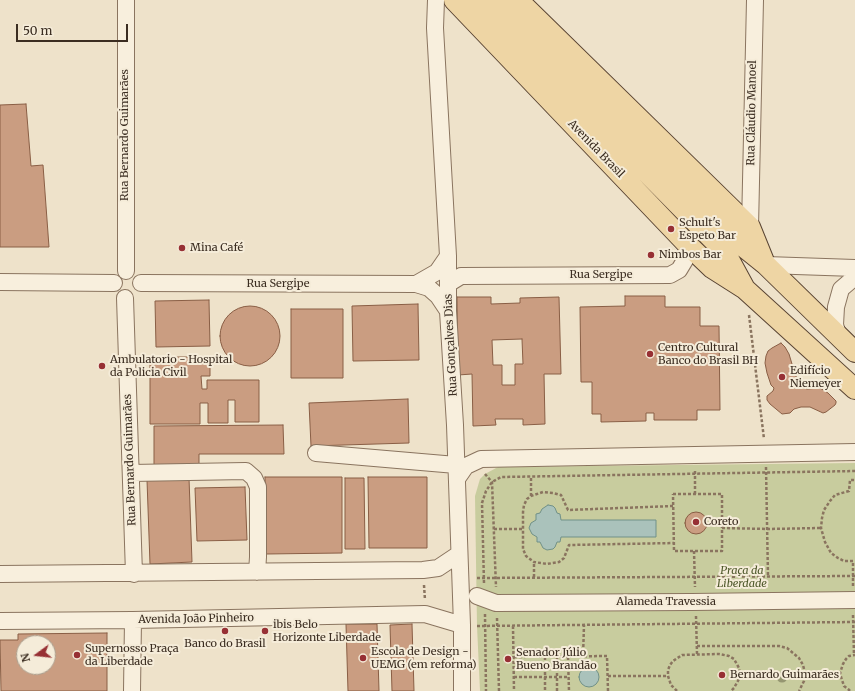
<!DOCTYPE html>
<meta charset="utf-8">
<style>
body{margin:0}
#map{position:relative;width:855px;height:691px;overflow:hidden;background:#eee2ca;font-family:Merriweather,serif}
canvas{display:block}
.north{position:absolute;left:16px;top:635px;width:40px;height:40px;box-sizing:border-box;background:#f5ecd9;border:1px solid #aba08f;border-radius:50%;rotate:255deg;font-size:11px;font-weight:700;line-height:16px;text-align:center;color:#3b2d21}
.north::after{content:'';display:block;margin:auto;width:14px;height:18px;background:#973034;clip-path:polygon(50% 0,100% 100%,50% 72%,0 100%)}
.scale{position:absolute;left:16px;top:24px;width:112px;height:18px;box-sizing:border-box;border:2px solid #3b2d21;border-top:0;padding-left:5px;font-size:12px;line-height:14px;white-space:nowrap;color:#3b2d21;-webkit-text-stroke:3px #f5ecd9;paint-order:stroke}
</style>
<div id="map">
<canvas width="855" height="691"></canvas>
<div class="north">N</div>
<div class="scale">50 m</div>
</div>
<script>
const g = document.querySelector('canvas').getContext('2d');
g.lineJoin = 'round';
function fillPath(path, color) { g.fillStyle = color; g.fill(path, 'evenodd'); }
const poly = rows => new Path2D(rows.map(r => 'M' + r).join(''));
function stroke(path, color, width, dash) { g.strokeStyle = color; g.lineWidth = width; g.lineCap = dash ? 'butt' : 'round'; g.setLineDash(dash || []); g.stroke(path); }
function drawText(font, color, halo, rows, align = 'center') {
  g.font = font + ' Merriweather,serif'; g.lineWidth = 4; g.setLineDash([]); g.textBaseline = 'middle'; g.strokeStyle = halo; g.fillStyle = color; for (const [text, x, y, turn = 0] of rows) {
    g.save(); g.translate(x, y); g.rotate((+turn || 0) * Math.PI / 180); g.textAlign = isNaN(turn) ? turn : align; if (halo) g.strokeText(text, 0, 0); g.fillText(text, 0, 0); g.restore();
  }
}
fillPath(poly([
 [855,463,855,691,480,691,477,626,475,496,480,479,485,474,498,467]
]), '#c8cc9e');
const water = poly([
 [548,505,553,506,555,508,557,513,560,514,561,520,656,520,656,537,561,537,560,542,557,542,555,547,553,549,547,550,543,548,540,542,537,542,537,537,532,534,529,528,531,523,536,520,536,514,540,513,542,509,548,505],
 '579 677a10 10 0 1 1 20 0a10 10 0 1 1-20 0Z'
]);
fillPath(water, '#aac2bb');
stroke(water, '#719188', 1);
const building = poly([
 [26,104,31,166,43,165,49,247,0,247,0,105,26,104],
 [625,296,665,296,665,307,700,307,700,326,719,326,720,410,697,410,697,420,654,420,654,413,646,413,646,421,601,422,601,414,592,414,592,382,581,382,580,307,625,306,625,296],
 [457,297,491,297,491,304,520,303,520,298,559,297,561,374,544,374,545,424,523,425,523,419,495,419,496,425,473,426,472,374,458,375,457,297],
 [522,339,523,364,515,364,515,385,502,385,502,365,493,365,492,340,522,339],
 [209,300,210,346,156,347,155,301,209,300],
 [418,304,419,360,353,361,352,306,418,304],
 '220 336a30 30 0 1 1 60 0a30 30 0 1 1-60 0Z',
 [291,309,343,309,343,378,291,378,291,309],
 [781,343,785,347,789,354,795,374,798,381,801,384,804,388,807,389,820,388,828,393,836,401,836,403,835,405,826,412,823,413,810,407,801,407,794,409,790,413,782,414,770,404,767,400,767,396,773,391,774,388,771,385,767,373,765,363,766,356,768,351,772,348,781,343],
 [150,357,210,357,210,376,201,376,202,389,207,389,207,380,259,380,259,422,235,422,235,400,228,400,228,423,208,423,208,403,200,403,200,424,150,424,150,357],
 [408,399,409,443,311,446,309,403,408,399],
 [283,425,284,454,199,454,199,465,154,465,154,426,283,425],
 [265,477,342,477,342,553,266,554,265,477],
 [368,477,427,477,427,548,369,548,368,477],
 [189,478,192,562,150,564,147,480,189,478],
 [345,478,364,478,365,549,345,549,345,478],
 [245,487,247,540,197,541,195,488,245,487],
 '685 523a11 11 0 1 1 22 0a11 11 0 1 1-22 0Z',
 [346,624,377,624,379,691,348,691,346,624],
 [412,624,414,691,392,691,390,625,412,624],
 [107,633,107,691,1,691,0,640,18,640,18,634,107,633],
 [24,643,48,643,48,667,24,667,24,643]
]);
fillPath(building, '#ca9d81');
stroke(building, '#895e45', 1);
const minor = poly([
 [126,0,126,271],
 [436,0,435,28,448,256,448,311,455,425,462,625,462,691],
 [750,227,755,0],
 [766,265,855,268],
 [0,282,114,283],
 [141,283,416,284,429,288,438,296,448,311],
 [416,284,437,272,448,256],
 [448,284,461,276,670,275,679,270,685,260,688,245],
 [125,298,134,574],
 [839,337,835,325,836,307,841,289,855,277],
 [316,453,456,465],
 [131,473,246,471,254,478,258,487,258,557,257,572],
 [457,479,466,466,481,459,855,452],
 [0,574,423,570,438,568,459,554],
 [477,596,496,603,692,602,855,600],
 [0,621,133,620,425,614,462,625],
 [132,691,133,620]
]);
const major = poly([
 [454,0,688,245,712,268,745,289,855,389],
 [476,0,725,252,744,287],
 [497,0,735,240,766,265,855,352],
 [518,0,750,227,765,264]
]);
stroke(minor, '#8a745f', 18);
stroke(major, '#584332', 22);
stroke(poly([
 [749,315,764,439],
 [766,467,768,577],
 [485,474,492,482,496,587],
 [673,494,722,494,722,551,674,551,673,494],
 [695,494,695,469],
 [531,496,531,476],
 [673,506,568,510,561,495,553,493,543,492,531,496,527,499,524,505,523,512,523,549,526,556,534,562,547,564,559,562,564,558,569,545,674,543],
 [722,528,768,529,821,528],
 [494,529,523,529],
 [694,551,695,587],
 [534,577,534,562],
 [477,578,855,576],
 [484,583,482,503,486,491,492,482,501,477,855,471],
 [424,585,425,600],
 [853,586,853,561,844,561,838,558,831,553,825,542,821,528,822,518,824,510,830,501,835,495,849,491,850,480,855,480],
 [485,614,486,691],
 [853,615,854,655],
 [696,616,697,654],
 [497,618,499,691],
 [477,626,855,622],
 [513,626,514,691],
 [697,646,779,646,787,648,799,658,803,665,805,673,804,681,799,691],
 [514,657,607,656,608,691],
 [545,657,545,691],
 [568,657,569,691],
 [583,657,584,625],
 [805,673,840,673],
 [608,676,668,676],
 [514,677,569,677],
 [557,691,557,657],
 [677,691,671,685,668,676,668,670,670,665,673,661,682,655,719,654,729,656,734,659,739,668,740,674,739,679,734,688,731,691],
 [850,691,848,689,844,686,841,677,840,673,843,664,846,659,849,656,855,655]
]), '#8a745f', 2.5, [3, 2]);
stroke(minor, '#f8efdd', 16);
stroke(major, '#eed5a4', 20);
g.fillStyle = '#959671';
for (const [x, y] of [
 [782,677]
]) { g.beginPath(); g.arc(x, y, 5.5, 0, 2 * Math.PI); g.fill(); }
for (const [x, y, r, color] of [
 [671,229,4,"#973034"],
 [182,248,4,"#973034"],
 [651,255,4,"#973034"],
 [650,354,4,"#973034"],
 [102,366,4,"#973034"],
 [782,377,4,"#973034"],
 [696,522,4,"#973034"],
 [225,631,4,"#973034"],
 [265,631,4,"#973034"],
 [77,655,4,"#973034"],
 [363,658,4,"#973034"],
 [508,659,4,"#973034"],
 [722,675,4,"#973034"]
]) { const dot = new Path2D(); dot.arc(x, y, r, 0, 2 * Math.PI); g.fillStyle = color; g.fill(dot); stroke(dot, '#f5ecd9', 1.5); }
drawText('11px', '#3b2d21', '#f5ecd9', [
 ["Rua Cláudio Manoel",752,113,-89],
 ["Rua Bernardo Guimarães",125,135,-90],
 ["Avenida Brasil",596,149,46],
 ["Rua Sergipe",601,275],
 ["Rua Sergipe",278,284],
 ["Rua Gonçalves Dias",451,345,-93],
 ["Rua Bernardo Guimarães",130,460,-92],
 ["Alameda Travessia",666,602],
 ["Avenida João Pinheiro",196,619,-1]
]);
drawText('11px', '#3b2d21', '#f5ecd9', [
 ["Schult's",679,223],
 ["Espeto Bar",679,236],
 ["Mina Café",190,248],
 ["Nimbos Bar",659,255],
 ["Centro Cultural",658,348],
 ["Banco do Brasil BH",658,361],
 ["Ambulatorio - Hospital",110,360],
 ["da Policia Civil",110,373],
 ["Edifício",790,371],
 ["Niemeyer",790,384],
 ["Coreto",704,522],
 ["ibis Belo",273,625],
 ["Horizonte Liberdade",273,638],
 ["Banco do Brasil",225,644,"center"],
 ["Supernosso Praça",85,649],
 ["da Liberdade",85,662],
 ["Escola de Design -",371,652],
 ["UEMG (em reforma)",371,665],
 ["Senador Júlio",516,653],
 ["Bueno Brandão",516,666],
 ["Bernardo Guimarães",730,675]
], 'left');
drawText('italic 11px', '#4d5729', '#f5ecd9', [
 ["Praça da",742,571],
 ["Liberdade",742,584]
]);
</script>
